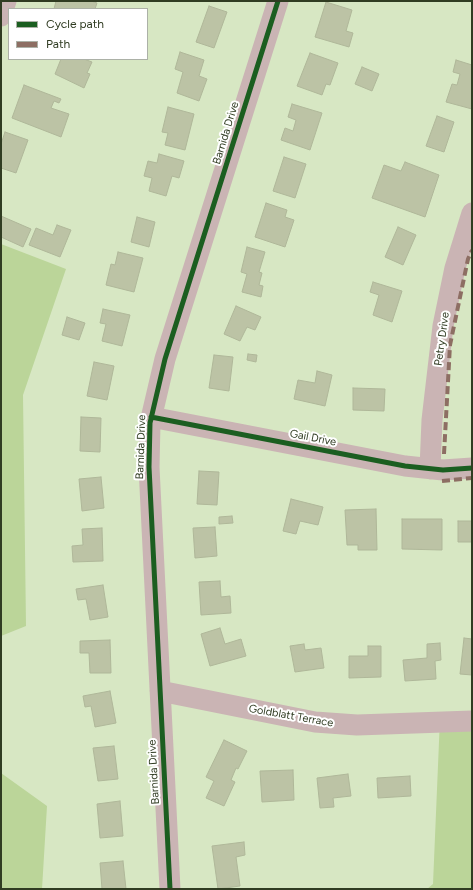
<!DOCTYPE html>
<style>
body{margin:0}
#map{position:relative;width:473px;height:890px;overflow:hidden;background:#d7e7c3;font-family:Figtree,sans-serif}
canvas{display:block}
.frame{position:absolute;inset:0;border:2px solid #303c22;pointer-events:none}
.legend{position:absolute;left:8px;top:8px;width:140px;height:52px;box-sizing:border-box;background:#fff;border:1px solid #acb1a7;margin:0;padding:5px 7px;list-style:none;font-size:12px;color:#303c22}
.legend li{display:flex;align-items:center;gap:8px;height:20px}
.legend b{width:20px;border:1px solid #acb1a7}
</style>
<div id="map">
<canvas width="473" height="890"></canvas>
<div class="frame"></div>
<ul class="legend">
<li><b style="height:5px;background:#1b5e20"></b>Cycle path</li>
<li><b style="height:5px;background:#8d6e63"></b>Path</li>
</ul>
</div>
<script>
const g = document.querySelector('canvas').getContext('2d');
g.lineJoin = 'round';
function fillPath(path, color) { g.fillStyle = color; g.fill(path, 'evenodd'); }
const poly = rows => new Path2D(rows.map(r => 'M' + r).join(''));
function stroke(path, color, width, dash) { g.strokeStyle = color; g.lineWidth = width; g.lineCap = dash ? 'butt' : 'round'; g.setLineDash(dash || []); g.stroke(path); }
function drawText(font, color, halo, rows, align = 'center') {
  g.font = font + ' Figtree,sans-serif'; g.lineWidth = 4; g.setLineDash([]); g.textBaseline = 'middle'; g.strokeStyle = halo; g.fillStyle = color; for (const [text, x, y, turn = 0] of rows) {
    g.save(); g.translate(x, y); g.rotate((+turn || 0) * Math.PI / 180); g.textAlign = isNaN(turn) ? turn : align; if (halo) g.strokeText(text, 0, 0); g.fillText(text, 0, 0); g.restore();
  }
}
fillPath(poly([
 [1,244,66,269,23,395,26,626,1,636],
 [440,718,472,721,472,889,427,889,433,884],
 [1,773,47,806,42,889,1,889]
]), '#bbd599');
const building = poly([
 [56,1,91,1,97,3,95,9,54,9,56,1],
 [326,2,352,10,346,31,353,33,349,47,315,37,326,2],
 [209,6,227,12,214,48,196,42,209,6],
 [180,52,204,60,199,76,207,79,199,101,177,93,183,72,175,69,180,52],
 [310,53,338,63,330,85,326,84,322,95,297,86,310,53],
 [61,59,84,59,92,62,87,73,90,74,84,88,55,74,61,59],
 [456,60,472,65,472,109,446,102,452,84,457,85,460,74,453,72,456,60],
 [362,67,379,74,372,91,355,84,362,67],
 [24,85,61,99,59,103,54,101,51,108,69,114,61,137,12,118,24,85],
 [292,104,322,113,310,150,281,140,285,128,293,131,296,120,288,117,292,104],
 [168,107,194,114,185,150,165,145,168,133,162,132,168,107],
 [437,116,454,122,444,152,426,146,437,116],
 [5,132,28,140,16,173,1,168,1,144,5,132],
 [159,154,184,161,179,178,172,176,166,196,149,191,152,178,144,176,148,161,157,163,159,154],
 [284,157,306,164,295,198,273,191,284,157],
 [405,162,439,175,425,217,372,198,384,165,401,171,405,162],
 [266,203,287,210,285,217,294,220,285,247,255,237,266,203],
 [1,216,31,229,23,247,1,237,1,216],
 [137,217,155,222,149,247,131,242,137,217],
 [57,225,71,230,60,257,29,245,36,228,53,235,57,225],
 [398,227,416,235,403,265,385,257,398,227],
 [247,247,265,252,259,272,262,273,259,285,263,286,261,297,242,292,247,274,241,272,247,247],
 [118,252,143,258,134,292,106,285,111,264,115,265,118,252],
 [373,282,402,291,392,322,373,315,379,295,370,292,373,282],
 [236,306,261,317,255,330,247,327,240,341,224,334,236,306],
 [103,309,130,315,122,346,102,341,106,324,100,323,103,309],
 [67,317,85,323,79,340,62,335,67,317],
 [248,354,257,355,256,362,247,360,248,354],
 [214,355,233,357,229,391,209,388,214,355],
 [94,362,114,366,107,400,87,396,94,362],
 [317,371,332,375,325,406,294,399,298,380,315,383,317,371],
 [353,388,385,389,384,411,353,410,353,388],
 [81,417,101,418,100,452,80,451,81,417],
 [199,471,219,472,217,505,197,504,199,471],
 [101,477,104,508,82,511,79,479,101,477],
 [291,499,323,507,318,525,300,521,296,534,283,531,291,499],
 [376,509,377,550,358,550,358,545,347,545,345,510,376,509],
 [232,516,233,523,219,524,219,517,232,516],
 [402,519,442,519,442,550,402,549,402,519],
 [458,521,472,521,472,542,458,542,458,521],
 [215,527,217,556,195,558,193,528,215,527],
 [102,528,103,561,73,562,72,546,83,545,82,529,102,528],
 [220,581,221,597,230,596,231,613,201,615,199,582,220,581],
 [103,585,108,617,90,620,86,599,78,600,76,589,103,585],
 [220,628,225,644,241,639,246,656,210,666,201,634,220,628],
 [464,638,472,639,472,675,460,674,464,638],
 [110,640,111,673,90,673,89,653,80,653,80,641,110,640],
 [440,643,441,660,435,661,436,679,405,681,403,660,427,658,427,644,440,643],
 [304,644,305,650,321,648,324,668,295,672,290,646,304,644],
 [368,646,381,646,381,677,349,678,349,656,368,656,368,646],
 [110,691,116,723,95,727,91,706,85,707,83,696,110,691],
 [224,740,247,751,238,769,236,768,231,780,235,782,224,806,206,798,214,781,206,777,224,740],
 [114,746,118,779,98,781,93,748,114,746],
 [293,770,294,800,262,802,260,771,293,770],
 [348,774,351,796,333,798,334,807,320,808,317,778,348,774],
 [410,776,411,796,378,798,377,778,410,776],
 [120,801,123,836,100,838,97,804,120,801],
 [244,842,245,855,236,857,240,886,218,889,212,846,244,842],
 [123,861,126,889,102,889,100,863,123,861]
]);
fillPath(building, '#bcc3a5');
stroke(building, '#afb799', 1);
stroke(poly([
 [1,16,6,1],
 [151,417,405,466,443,470,472,468],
 [430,469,432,420,443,326,455,268,472,213],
 [160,691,315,722,357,725,472,721],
 [170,889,149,467,150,423,165,359,278,1]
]), '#cab4b4', 21);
stroke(poly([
 [444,454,450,345,468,259,472,250],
 [442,481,472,478]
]), '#8d6e63', 4, [8, 4]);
stroke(poly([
 [151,417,405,466,443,470,472,468],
 [170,889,149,467,150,423,165,359,278,1]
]), '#1b5e20', 5);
drawText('11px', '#303c22', '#fff', [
 ["Barnida Drive",226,133,-73],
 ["Petry Drive",442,339,-82],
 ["Gail Drive",313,438,11],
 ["Barnida Drive",141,447,-88],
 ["Goldblatt Terrace",291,716,10],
 ["Barnida Drive",154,772,-93]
]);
</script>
